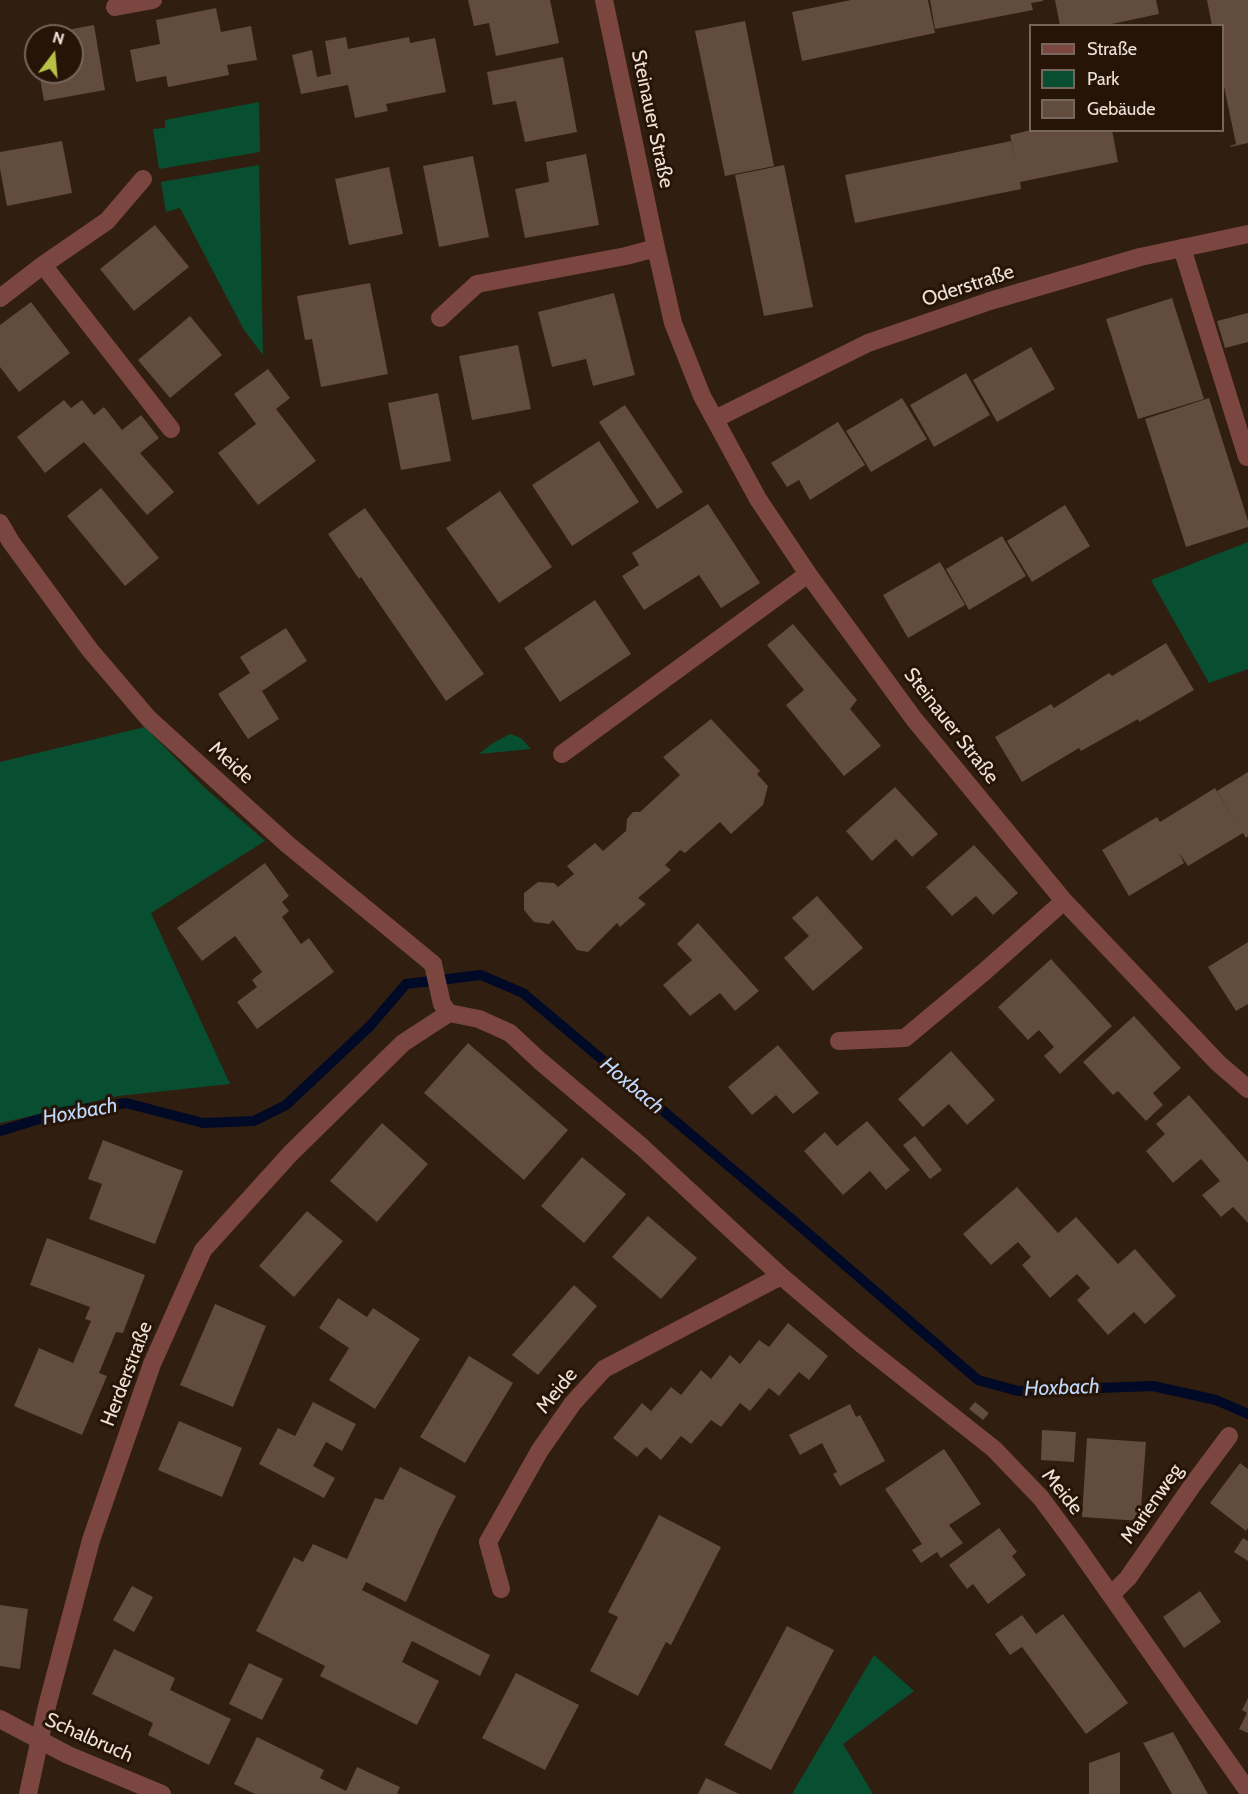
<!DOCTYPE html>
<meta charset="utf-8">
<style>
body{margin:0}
#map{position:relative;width:1248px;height:1794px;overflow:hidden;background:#301e10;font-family:Cabin,sans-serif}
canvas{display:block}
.legend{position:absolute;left:1029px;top:24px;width:195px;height:108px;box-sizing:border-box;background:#261407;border:2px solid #76665b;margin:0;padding:8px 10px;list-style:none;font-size:18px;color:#eee1d8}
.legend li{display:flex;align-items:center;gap:12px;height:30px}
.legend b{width:30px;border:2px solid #76665b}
.north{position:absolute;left:24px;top:24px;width:60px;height:60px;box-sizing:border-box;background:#261407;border:2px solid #76665b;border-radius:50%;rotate:16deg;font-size:16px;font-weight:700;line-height:24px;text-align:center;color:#eee1d8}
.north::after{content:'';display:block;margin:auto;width:21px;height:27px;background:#b9c046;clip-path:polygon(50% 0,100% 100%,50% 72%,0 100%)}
</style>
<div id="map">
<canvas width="1248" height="1794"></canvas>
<ul class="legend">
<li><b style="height:8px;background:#7b463f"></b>Straße</li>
<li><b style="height:16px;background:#084f31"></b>Park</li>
<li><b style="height:16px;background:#614c3d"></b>Gebäude</li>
</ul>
<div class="north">N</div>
</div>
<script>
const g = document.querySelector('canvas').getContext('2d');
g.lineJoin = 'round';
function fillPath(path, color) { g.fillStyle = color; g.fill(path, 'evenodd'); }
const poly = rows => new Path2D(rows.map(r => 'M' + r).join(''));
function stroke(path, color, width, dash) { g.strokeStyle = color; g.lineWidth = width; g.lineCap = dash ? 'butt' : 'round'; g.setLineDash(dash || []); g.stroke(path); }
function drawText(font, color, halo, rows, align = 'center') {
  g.font = font + ' Cabin,sans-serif'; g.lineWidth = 6; g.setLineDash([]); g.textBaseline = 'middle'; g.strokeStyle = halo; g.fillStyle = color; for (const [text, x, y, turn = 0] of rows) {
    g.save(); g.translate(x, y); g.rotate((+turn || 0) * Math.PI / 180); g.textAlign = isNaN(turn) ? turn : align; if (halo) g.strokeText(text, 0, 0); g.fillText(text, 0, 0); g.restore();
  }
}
fillPath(poly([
 [259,102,260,152,159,169,153,129,165,128,165,120],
 [259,165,260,211,263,355,244,330,180,208,166,212,161,182],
 [1248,542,1248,669,1209,683,1151,580],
 [145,727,204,787,265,841,151,913,230,1084,118,1096,0,1123,0,762],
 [510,734,521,738,531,749,479,754,493,743],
 [874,1655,914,1691,843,1744,873,1794,792,1794]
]), '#084f31');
stroke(poly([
 [0,1131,63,1112,126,1103,203,1123,254,1121,286,1105,370,1026,406,984,481,975,523,993,787,1215,978,1380,1018,1391,1153,1386,1216,1400,1248,1414]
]), '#000926', 10);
fillPath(poly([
 [468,0,550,0,559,43,496,56,489,23,474,26],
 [851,0,928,0,935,33,802,61,792,12],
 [930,0,1043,0,1043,1,1031,3,1033,10,935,29],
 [1055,0,1156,0,1159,14,1102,26,1060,26],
 [1207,0,1248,0,1248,143,1230,147,1230,146,1236,144,1222,77,1222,26,1212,26],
 [216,8,221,32,251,26,257,60,227,65,229,75,168,87,166,76,136,82,130,50,160,44,156,20],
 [745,21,774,166,725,176,695,31],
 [94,25,105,90,44,101,39,72,72,72,72,36,39,35],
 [346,37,348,49,409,37,410,43,435,38,446,92,386,104,388,111,355,118,348,85,301,94,292,55,312,50,317,77,331,74,325,41],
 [563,57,577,132,525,142,516,101,493,105,487,72],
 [1031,130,1112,130,1118,162,1020,182,1021,189,855,223,845,175,1011,141,1016,163,1010,135],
 [62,141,72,193,7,206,0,169,0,152],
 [586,154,599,225,525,238,515,189,549,182,546,162],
 [473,156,489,237,439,247,423,166],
 [784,165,813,307,764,316,735,175],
 [389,167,403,234,349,245,335,179],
 [155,225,189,267,134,311,100,269],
 [370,283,388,374,321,387,312,339,305,340,297,296],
 [614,293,635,375,593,386,586,359,552,367,538,312],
 [1172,298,1204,399,1138,419,1106,319],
 [31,302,70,353,19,392,0,367,0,325],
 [1248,313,1248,342,1225,348,1217,321],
 [190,316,222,355,170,398,138,360],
 [518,345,531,409,472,420,459,356],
 [1031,347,1055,389,997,422,973,380],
 [268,369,290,398,276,409,316,461,258,505,218,453,256,424,234,394],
 [966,373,990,415,934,447,910,405],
 [438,393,451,461,401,470,388,403],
 [902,398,927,439,871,472,846,431],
 [1209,398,1248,521,1248,527,1186,547,1145,419],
 [64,400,71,408,82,400,94,415,104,407,122,430,141,415,159,438,140,453,174,492,147,515,84,442,45,473,17,437],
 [625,405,683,492,657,509,599,422],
 [838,422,865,465,810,500,799,480,787,487,771,463],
 [599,441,639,502,572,546,532,485],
 [101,488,159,558,125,586,67,516],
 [500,491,552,567,499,603,446,528],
 [708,504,760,583,721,608,699,575,644,610,622,576,639,565,632,553],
 [1065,505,1090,546,1032,582,1007,541],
 [365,508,484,674,446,701,361,577,359,579,328,534],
 [1002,536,1026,576,969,610,946,569],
 [940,562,965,605,908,638,883,595],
 [595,600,631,654,560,702,524,648],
 [793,624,857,700,850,709,881,746,844,776,786,705,804,690,767,645],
 [286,628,307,661,262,691,279,719,248,739,218,694,250,673,240,657],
 [1166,643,1194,690,1139,722,1138,719,1081,751,1079,748,1022,782,995,737,1051,704,1054,708,1109,673,1112,676],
 [711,719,760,771,757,774,768,786,763,805,731,834,720,822,685,853,680,850,665,865,671,870,638,898,646,904,620,927,617,923,588,952,577,950,553,920,549,924,534,922,524,910,524,893,538,882,554,883,558,887,574,874,567,866,595,843,603,851,626,831,627,819,633,812,640,812,680,775,663,757],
 [1248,772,1248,836,1246,838,1243,833,1188,866,1179,853,1184,863,1129,896,1102,850,1157,817,1160,822,1215,788,1239,829,1217,791],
 [895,787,938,834,912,857,896,839,872,861,846,831],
 [974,845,1018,893,993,915,976,896,952,916,926,887],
 [265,863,289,896,282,902,289,911,282,917,301,944,309,938,334,972,257,1029,237,1002,257,987,252,980,262,972,235,936,202,961,177,928],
 [817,896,863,948,813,991,784,958,809,936,792,918],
 [698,923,759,991,735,1011,720,993,690,1016,663,985,692,960,677,944],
 [1248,942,1248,1004,1236,1011,1208,967],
 [1051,959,1112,1026,1060,1074,1044,1056,1054,1047,1039,1030,1028,1040,998,1007],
 [1134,1016,1181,1068,1153,1093,1163,1105,1146,1121,1118,1091,1113,1095,1083,1062],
 [468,1043,568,1130,524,1180,424,1093],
 [778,1045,819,1093,793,1114,776,1095,752,1115,728,1087],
 [951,1051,995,1100,967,1125,949,1104,923,1127,898,1099],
 [1189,1095,1248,1162,1248,1223,1233,1207,1221,1217,1202,1195,1220,1181,1201,1159,1173,1183,1146,1151,1165,1134,1156,1124],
 [867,1121,910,1170,886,1190,870,1171,843,1195,804,1151,825,1132,837,1146],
 [382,1123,428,1164,377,1222,330,1181],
 [915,1136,942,1170,930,1179,903,1145],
 [103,1140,183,1171,155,1244,89,1219,102,1184,88,1179],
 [582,1157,626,1194,584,1243,541,1206],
 [1017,1187,1058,1233,1076,1217,1118,1264,1135,1249,1176,1296,1145,1324,1134,1312,1108,1335,1077,1300,1090,1288,1077,1274,1050,1298,1022,1265,1031,1257,1018,1242,991,1265,963,1234],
 [307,1211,343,1241,294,1297,259,1266],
 [648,1216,697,1258,661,1299,612,1257],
 [47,1238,145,1275,123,1333,116,1332,99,1373,107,1376,82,1435,14,1406,39,1348,73,1363,91,1321,85,1319,90,1307,30,1285],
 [574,1285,597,1306,538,1375,512,1355],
 [338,1298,367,1317,373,1308,420,1339,375,1409,329,1380,349,1348,319,1328],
 [215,1304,266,1326,233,1407,180,1385],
 [788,1323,828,1356,809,1380,799,1372,779,1396,769,1388,750,1411,740,1403,721,1427,711,1420,691,1444,681,1436,661,1460,646,1447,637,1457,613,1438,642,1403,651,1411,671,1387,681,1395,701,1370,711,1379,730,1355,740,1364,759,1340,769,1347],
 [469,1356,513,1383,465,1463,420,1437],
 [313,1402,356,1424,342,1451,326,1442,313,1466,335,1478,324,1498,259,1464,278,1428,295,1436],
 [975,1402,989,1413,983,1420,969,1409],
 [850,1404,856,1417,860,1415,885,1461,840,1486,833,1474,837,1472,822,1443,800,1455,789,1435],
 [179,1421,242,1448,222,1497,158,1470],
 [1042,1430,1076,1432,1074,1462,1041,1460],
 [1087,1438,1146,1442,1140,1521,1082,1517],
 [944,1449,981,1504,949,1525,963,1543,941,1558,937,1552,921,1563,912,1550,922,1544,885,1489],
 [1240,1463,1248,1469,1248,1528,1246,1531,1210,1503],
 [400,1467,456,1496,439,1529,406,1602,366,1582,362,1590,490,1655,480,1676,412,1641,402,1662,439,1681,417,1725,320,1676,325,1666,256,1631,294,1557,303,1562,313,1544,347,1559,375,1498,383,1500],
 [659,1515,721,1547,671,1645,666,1642,638,1696,590,1671,618,1617,608,1612],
 [999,1528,1017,1552,1012,1556,1026,1575,988,1604,973,1584,967,1589,949,1565],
 [1243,1538,1248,1541,1248,1561,1234,1552],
 [132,1586,153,1597,134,1632,113,1620],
 [1200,1591,1221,1622,1184,1648,1163,1617],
 [0,1605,28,1609,20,1669,0,1666],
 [1063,1614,1128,1703,1086,1734,1022,1647,1010,1655,995,1634,1022,1615,1036,1634],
 [787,1626,834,1650,771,1770,724,1745],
 [114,1649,175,1678,170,1690,231,1719,209,1765,148,1735,153,1723,92,1694],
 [249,1663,283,1679,262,1720,229,1704],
 [516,1673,579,1705,545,1770,482,1738],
 [1248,1698,1248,1733,1239,1729,1247,1713,1242,1710],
 [1173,1732,1186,1755,1208,1794,1172,1794,1143,1743],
 [257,1737,324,1770,320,1778,346,1791,357,1767,400,1787,397,1794,255,1794,234,1784],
 [1120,1752,1120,1794,1089,1794,1089,1763],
 [706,1778,739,1794,698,1794]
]), '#614c3d');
stroke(poly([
 [1182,248,1247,457],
 [433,964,442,1004,449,1013]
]), '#7b463f', 18);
stroke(poly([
 [604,0,656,248,673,323,702,396,758,499,808,574,914,719,1064,901,1218,1063,1248,1089],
 [115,7,153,0],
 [43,265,171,429],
 [0,298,43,265,107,221,143,179],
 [440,318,477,284,626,256,656,248],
 [715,419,868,343,990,301,1140,257,1248,234],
 [0,523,11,542,90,650,149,719,287,844,433,964],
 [562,754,808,574],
 [839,1041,905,1038,984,972,1064,901],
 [501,1589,488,1542,540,1450,573,1403,604,1369,781,1276],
 [1111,1595,1128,1578,1194,1483,1229,1436],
 [0,1719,68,1755,162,1794],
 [28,1794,47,1706,91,1540,152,1364,203,1250,291,1153,403,1043,449,1013,479,1019,510,1033,540,1061,642,1147,781,1276,860,1343,994,1449,1041,1498,1075,1544,1248,1791]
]), '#7b463f', 18);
drawText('20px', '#eee1d8', '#261407', [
 ["Steinauer Straße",652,119,78],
 ["Oderstraße",968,286,-18],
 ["Steinauer Straße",951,726,52],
 ["Meide",231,763,42],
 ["Herderstraße",127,1374,-69],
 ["Meide",557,1391,-51],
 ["Meide",1062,1492,51],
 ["Marienweg",1152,1504,-55],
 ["Schalbruch",89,1738,24]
]);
drawText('italic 21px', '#bed7fa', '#261407', [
 ["Hoxbach",632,1086,40],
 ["Hoxbach",80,1112,-10],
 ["Hoxbach",1062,1388,-2]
]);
</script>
